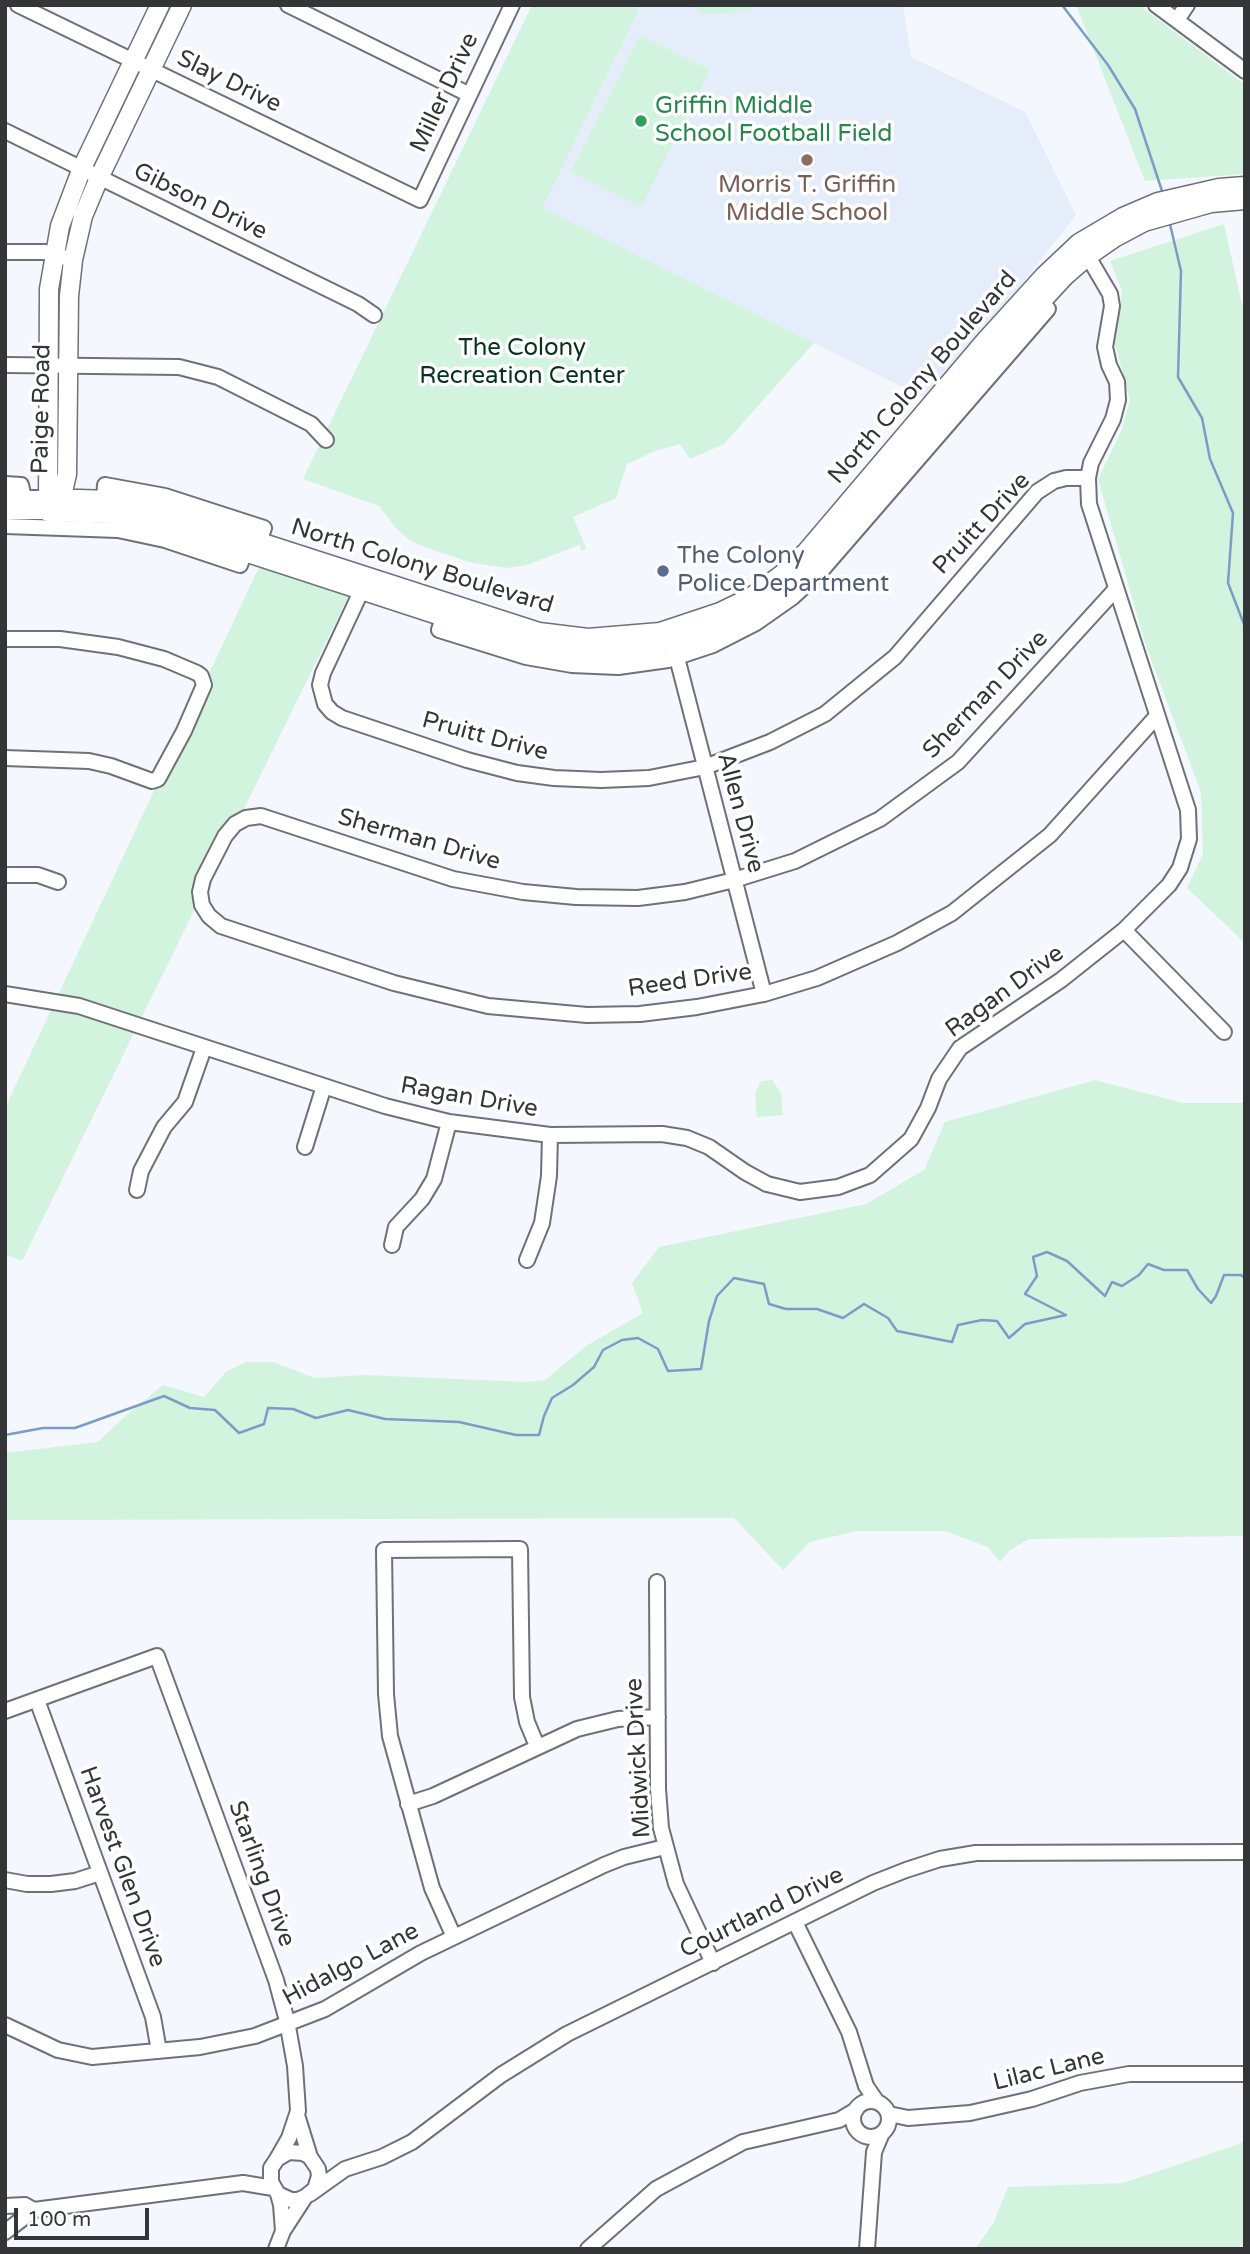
<!DOCTYPE html>
<style>
body{margin:0}
#map{position:relative;width:1250px;height:2254px;overflow:hidden;background:#f4f7fe;font-family:"Varela Round",sans-serif}
canvas{display:block}
.frame{position:absolute;inset:0;border:7px solid #343537;pointer-events:none}
.scale{position:absolute;left:14px;top:2208px;width:135px;height:32px;box-sizing:border-box;border:4px solid #343537;border-top:0;padding-left:9px;font-size:21px;line-height:24px;white-space:nowrap;color:#343537;-webkit-text-stroke:5px #fff;paint-order:stroke}
</style>
<div id="map">
<canvas width="1250" height="2254"></canvas>
<div class="frame"></div>
<div class="scale">100 m</div>
</div>
<script>
const g = document.querySelector('canvas').getContext('2d');
g.lineJoin = 'round';
function fillPath(path, color) { g.fillStyle = color; g.fill(path, 'evenodd'); }
const poly = rows => new Path2D(rows.map(r => 'M' + r).join(''));
function stroke(path, color, width, dash) { g.strokeStyle = color; g.lineWidth = width; g.lineCap = dash ? 'butt' : 'round'; g.setLineDash(dash || []); g.stroke(path); }
function drawText(font, color, halo, rows, align = 'center') {
  g.font = font + ' "Varela Round",sans-serif'; g.lineWidth = 7; g.setLineDash([]); g.textBaseline = 'middle'; g.strokeStyle = halo; g.fillStyle = color; for (const [text, x, y, turn = 0] of rows) {
    g.save(); g.translate(x, y); g.rotate((+turn || 0) * Math.PI / 180); g.textAlign = isNaN(turn) ? turn : align; if (halo) g.strokeText(text, 0, 0); g.fillText(text, 0, 0); g.restore();
  }
}
fillPath(poly([
 [641,5,903,5,911,57,1025,112,1076,215,988,327,927,399,541,208]
]), '#e5edfa');
fillPath(poly([
 [532,5,641,5,542,208,814,343,724,444,690,459,680,444,655,451,627,464,616,498,573,517,586,548,582,551,579,545,527,565,507,568,473,563,427,548,410,540,397,529,379,506,303,479],
 [688,5,763,5,733,13,705,14],
 [1076,5,1139,5,1245,85,1245,174,1145,181],
 [640,35,710,70,641,207,571,172],
 [1224,224,1245,318,1245,943,1187,888,1203,854,1201,792,1146,646,1098,479,1121,432,1130,400,1115,344,1122,291,1110,261],
 [261,563,349,595,22,1261,5,1254,5,1108],
 [772,1080,781,1093,783,1115,757,1117,755,1094,761,1081],
 [1095,1080,1183,1103,1245,1103,1245,1536,1029,1539,1010,1550,1000,1562,988,1547,945,1531,857,1531,810,1542,783,1570,734,1518,5,1520,5,1453,98,1442,123,1418,163,1385,204,1397,226,1372,246,1362,273,1362,315,1378,366,1375,526,1382,545,1380,586,1346,643,1313,632,1283,659,1247,866,1204,924,1170,945,1122],
 [1245,2142,1245,2249,975,2249,994,2222,1008,2187,1123,2183]
]), '#d2f3de');
stroke(poly([
 [1062,5,1108,65,1135,109,1163,194],
 [1169,220,1181,271,1178,377,1202,418,1210,459,1233,513,1228,583,1245,627],
 [5,1435,43,1428,75,1428,164,1396,190,1408,215,1410,239,1433,264,1424,268,1408,293,1409,316,1418,348,1410,385,1419,459,1422,516,1435,539,1435,544,1416,552,1398,573,1385,594,1367,603,1350,622,1340,638,1338,658,1349,668,1371,701,1369,709,1321,717,1296,734,1278,764,1284,769,1304,786,1309,817,1309,843,1318,864,1304,888,1318,897,1331,952,1342,958,1325,982,1320,997,1321,1009,1338,1025,1324,1066,1315,1025,1294,1037,1276,1033,1257,1047,1252,1067,1261,1105,1296,1112,1282,1122,1286,1139,1275,1148,1264,1164,1270,1187,1270,1198,1289,1211,1303,1216,1296,1224,1275,1241,1275,1245,1278]
]), '#7c9cc7', 2.5);
const minor = poly([
 [18,5,420,200,512,5],
 [288,5,468,94],
 [1156,5,1245,71],
 [1177,20,1187,5],
 [5,131,358,304,374,315],
 [5,252,45,252,73,260],
 [5,365,179,367,218,377,311,424,326,440],
 [5,484,21,485,24,498],
 [5,498,48,498],
 [104,499,105,485,165,496,264,528,259,542],
 [5,512,48,512],
 [5,526,118,530,165,540,240,565,245,552],
 [365,583,323,673,320,685,325,704,332,712,342,718,467,760,517,773,554,778,601,780,649,778,705,767,770,742,825,714,895,657,1037,492,1054,481,1066,478,1088,478],
 [1115,590,958,762,880,819,795,861,734,880,685,892,638,898,576,897,523,892,453,879,261,816,246,818,235,824,225,836,203,879,200,892,202,905,209,916,221,926,394,983,488,1006,587,1015,640,1014,697,1007,764,994,817,978,897,943,952,913,1050,835,1156,717],
 [443,617,439,630,526,657,572,665,618,667,668,660,713,645,756,623,793,597,822,570,1048,309,1041,302],
 [5,639,60,639,118,647,164,659,197,673,201,676,204,685,184,731,158,779,152,781,111,766,89,761,5,758],
 [675,650,764,994],
 [5,875,38,875,58,882],
 [1124,930,1224,1032],
 [5,994,79,1006,385,1106,449,1122,550,1135,662,1134,687,1138,709,1147,745,1172,767,1184,800,1192,838,1187,870,1175,911,1139,928,1108,939,1079,960,1048,1061,980,1124,930,1169,885,1180,868,1189,839,1188,810,1089,504,1088,478,1091,463,1113,419,1118,400,1117,382,1109,365,1105,347,1112,306,1110,294,1083,248],
 [305,1147,324,1086],
 [137,1190,141,1171,164,1127,185,1102,204,1048],
 [392,1245,396,1227,422,1199,434,1179,449,1122],
 [527,1260,542,1223,549,1176,550,1135],
 [657,1582,658,1789,661,1828,676,1884,713,1963],
 [37,1700,153,2017,159,2051],
 [5,1711,157,1656,276,1980,287,2021,295,2066,298,2111,289,2138,277,2159],
 [408,1804,433,1796,577,1729,618,1719,658,1717],
 [5,1880,27,1884,51,1884,75,1881,100,1873],
 [795,1922,849,2032,866,2086,877,2102],
 [454,1937,432,1888,390,1736,386,1694,384,1550,520,1549,522,1697,527,1722,537,1746],
 [5,2025,58,2050,92,2057,200,2047,255,2036,325,2009,421,1953,604,1865,624,1857,665,1847],
 '853 2119a18 18 0 1 1 36 0a18 18 0 1 1-36 0Z',
 [889,2114,908,2118,970,2113,1032,2099,1080,2083,1129,2074,1245,2074],
 [297,2115,310,2157],
 [278,2194,291,2200,298,2200,305,2197,315,2189,319,2176,318,2169,310,2157,303,2153,289,2152,277,2159,271,2168,271,2182,278,2194,281,2205,283,2231],
 [310,2194,345,2169,382,2157,412,2142,501,2075,567,2034,873,1883,906,1870,940,1859,976,1853,1245,1852],
 [5,2206,25,2205,34,2210],
 [5,2232,34,2210,243,2183,273,2188],
 [276,2249,283,2231,305,2197],
 [588,2249,656,2189,743,2142,839,2120,856,2110],
 [867,2249,874,2152,882,2133]
]);
const major = poly([
 [48,498,110,500,167,512,539,632,588,638,660,632,720,612,751,597,781,575,806,552,985,341,1044,276,1079,243,1123,217,1158,202,1219,188,1245,186],
 [53,507,63,492,67,474,69,296,73,260,83,216,99,178,182,5],
 [48,509,49,289,60,226,82,168,160,5],
 [48,512,111,514,168,527,499,635,545,648,590,653,636,650,673,643,708,632,752,611,789,585,823,554,1028,316,1065,276,1088,256,1114,238,1144,222,1211,203,1245,200]
]);
stroke(minor, '#6e7177', 18);
stroke(major, '#6e7177', 21);
stroke(minor, '#fff', 14);
stroke(major, '#fff', 18);
for (const [x, y, r, color] of [
 [641,121,7,"#2e9e5b"],
 [807,160,7,"#8d6e63"],
 [663,571,7,"#5c6f8a"]
]) { const dot = new Path2D(); dot.arc(x, y, r, 0, 2 * Math.PI); g.fillStyle = color; g.fill(dot); stroke(dot, '#fff', 2.5); }
drawText('24px', '#343537', '#fff', [
 ["Slay Drive",229,82,26],
 ["Miller Drive",445,93,-65],
 ["Gibson Drive",200,202,26],
 ["North Colony Boulevard",923,378,-49],
 ["Paige Road",42,409,-89],
 ["Pruitt Drive",982,524,-47],
 ["North Colony Boulevard",422,567,17],
 ["Sherman Drive",986,695,-46],
 ["Pruitt Drive",485,737,15],
 ["Allen Drive",740,813,75],
 ["Sherman Drive",419,840,16],
 ["Reed Drive",690,981,-8],
 ["Ragan Drive",1005,992,-36],
 ["Ragan Drive",469,1098,10],
 ["Midwick Drive",639,1758,-93],
 ["Harvest Glen Drive",122,1867,70],
 ["Starling Drive",261,1874,70],
 ["Courtland Drive",762,1913,-26],
 ["Hidalgo Lane",351,1965,-28],
 ["Lilac Lane",1049,2070,-14]
]);
drawText('24px', '#27864d', '#fff', [
 ["Griffin Middle",655,107],
 ["School Football Field",655,135]
], 'left');
drawText('24px', '#785e54', '#fff', [
 ["Morris T. Griffin",807,186],
 ["Middle School",807,214]
]);
drawText('24px', '#04321d', '#fff', [
 ["The Colony",522,349],
 ["Recreation Center",522,377]
]);
drawText('24px', '#4e5e75', '#fff', [
 ["The Colony",677,557],
 ["Police Department",677,585]
], 'left');
</script>
